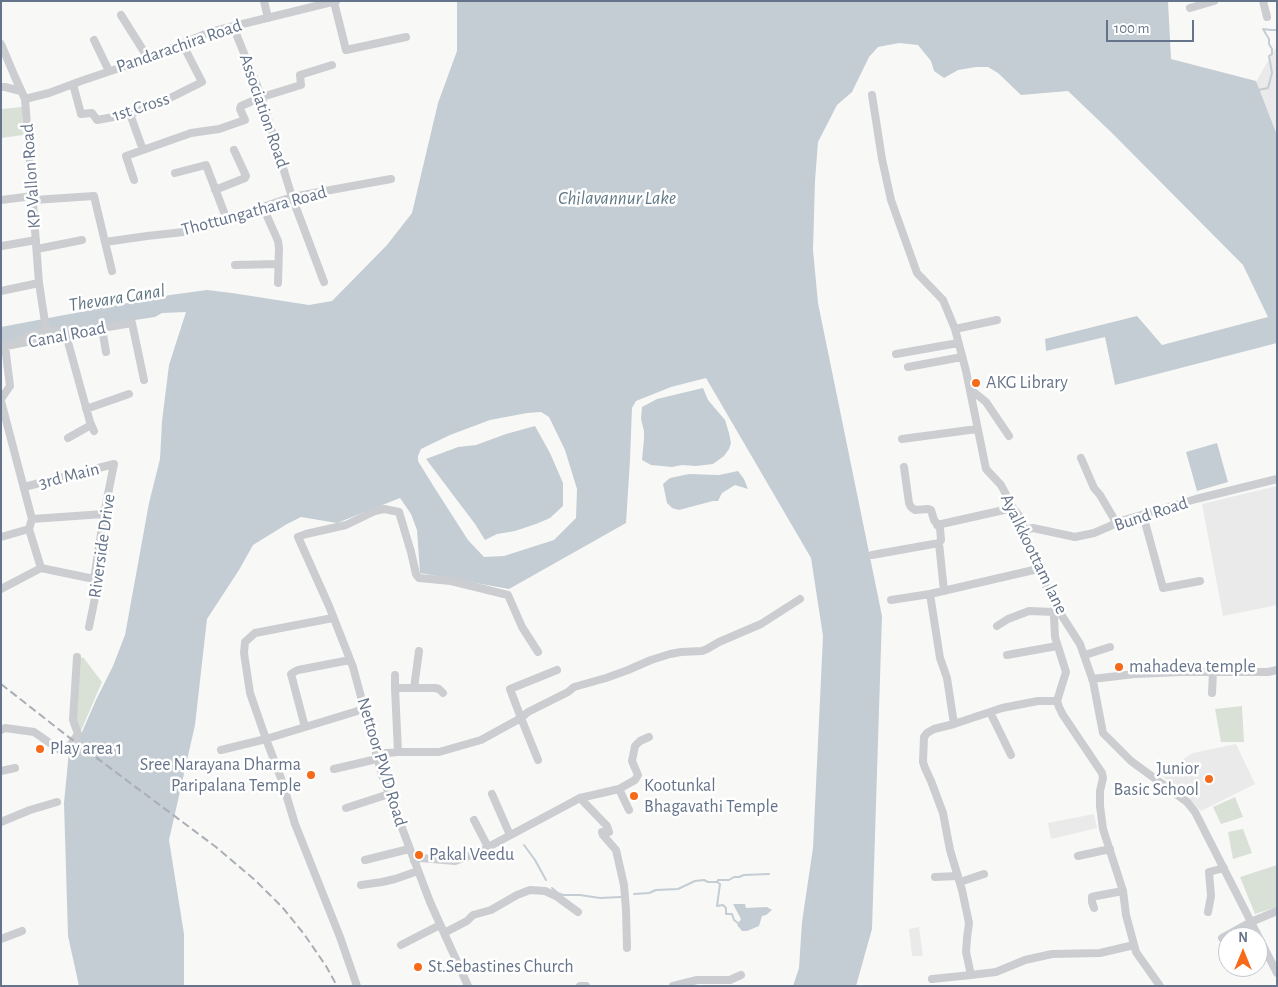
<!DOCTYPE html>
<style>
body{margin:0}
#map{position:relative;width:1278px;height:987px;overflow:hidden;background:#f8f9f6;font-family:"Alegreya Sans",sans-serif}
canvas{display:block}
.frame{position:absolute;inset:0;border:2px solid #65748a;pointer-events:none}
.north{position:absolute;left:1218px;top:927px;width:50px;height:50px;box-sizing:border-box;background:#fff;border:1px solid #c1c7d0;border-radius:50%;rotate:0deg;font-size:14px;font-weight:700;line-height:20px;text-align:center;color:#65748a}
.north::after{content:'';display:block;margin:auto;width:18px;height:22px;background:#f66a19;clip-path:polygon(50% 0,100% 100%,50% 72%,0 100%)}
.scale{position:absolute;left:1106px;top:20px;width:88px;height:22px;box-sizing:border-box;border:2px solid #65748a;border-top:0;padding-left:6px;font-size:15px;line-height:18px;white-space:nowrap;color:#65748a;-webkit-text-stroke:4px #fff;paint-order:stroke}
</style>
<div id="map">
<canvas width="1278" height="987"></canvas>
<div class="frame"></div>
<div class="north">N</div>
<div class="scale">100 m</div>
</div>
<script>
const g = document.querySelector('canvas').getContext('2d');
g.lineJoin = 'round';
function fillPath(path, color) { g.fillStyle = color; g.fill(path, 'evenodd'); }
const poly = rows => new Path2D(rows.map(r => 'M' + r).join(''));
function stroke(path, color, width, dash) { g.strokeStyle = color; g.lineWidth = width; g.lineCap = dash ? 'butt' : 'round'; g.setLineDash(dash || []); g.stroke(path); }
function drawText(font, color, halo, rows, align = 'center') {
  g.font = font + ' "Alegreya Sans",sans-serif'; g.lineWidth = 5; g.setLineDash([]); g.textBaseline = 'middle'; g.strokeStyle = halo; g.fillStyle = color; for (const [text, x, y, turn = 0] of rows) {
    g.save(); g.translate(x, y); g.rotate((+turn || 0) * Math.PI / 180); g.textAlign = isNaN(turn) ? turn : align; if (halo) g.strokeText(text, 0, 0); g.fillText(text, 0, 0); g.restore();
  }
}
fillPath(poly([
 [1277,45,1277,135,1256,82],
 [1277,486,1277,605,1223,616,1202,504],
 [1236,744,1255,784,1201,811,1160,774,1193,753],
 [1094,814,1097,828,1051,839,1048,823],
 [919,927,923,956,912,956,909,929]
]), '#e9eae9');
fillPath(poly([
 [22,107,23,135,1,138,1,109],
 [83,657,102,682,80,733,76,720,79,660],
 [1242,706,1244,742,1221,742,1215,709],
 [1235,797,1243,817,1221,824,1213,807],
 [1243,829,1252,853,1233,859,1228,832],
 [1277,865,1277,907,1255,914,1240,877]
]), '#d9e1d6');
fillPath(poly([
 [457,1,1168,1,1171,59,1256,81,1277,135,1277,343,1115,385,1105,337,1046,351,1045,339,1137,316,1162,345,1268,317,1243,265,1112,133,1068,91,1021,95,998,73,988,67,976,67,958,70,944,78,934,71,931,61,918,45,899,43,878,47,869,57,852,92,837,105,818,142,815,181,813,250,818,303,882,616,872,929,856,986,793,986,799,968,802,922,813,848,823,636,811,558,706,378,671,387,636,401,632,408,630,460,626,523,509,589,420,573,417,530,411,514,400,498,337,523,301,517,287,524,253,545,239,570,207,619,195,725,169,840,184,934,184,986,79,986,68,936,64,803,69,751,79,739,96,700,113,666,125,635,149,503,160,459,162,421,169,365,186,312,162,313,155,317,42,334,1,344,1,327,170,295,207,290,232,293,309,305,332,301,387,245,412,213,438,103,457,51],
 [541,412,549,417,565,450,577,489,576,518,554,540,504,556,484,557,468,540,434,487,418,461,418,456,421,449,450,435,490,420,527,413],
 [703,388,708,400,725,420,729,433,731,443,729,449,724,456,713,464,696,466,682,465,672,467,651,465,642,460,644,439,644,431,641,419,642,407,657,399],
 [535,426,550,453,563,483,563,506,550,518,536,524,515,531,497,534,485,540,475,524,426,459,458,447,476,445,506,434],
 [1217,443,1228,482,1197,491,1186,452],
 [738,471,744,479,748,489,735,485,722,493,718,501,713,501,679,510,672,508,667,503,663,484,670,478,689,474,719,475],
 [733,904,745,904,746,908,767,907,772,910,766,915,762,916,759,926,747,931,742,931,737,925,741,919]
]), '#c4cdd4');
stroke(poly([
 [1258,90,1268,88,1272,73,1269,56,1272,54,1272,49,1269,44,1269,39,1263,29,1271,30,1277,30],
 [524,845,535,860,546,880],
 [717,882,718,880,729,880,734,877,739,877,744,875,769,874],
 [552,888,558,893,563,895,580,895,600,898,621,897],
 [634,894,649,893,656,890,678,889,695,881,704,880,708,882,717,882,720,884,717,906,723,905,726,908,726,914,732,914,734,920,738,923]
]), '#c4cdd4', 2);
stroke(poly([
 [264,1,268,18],
 [1263,1,1267,17],
 [334,2,346,50,406,37],
 [1190,8,1214,1],
 [121,15,148,58],
 [233,26,260,93,292,197,324,282],
 [94,40,109,71],
 [1,44,15,77,25,99,39,283,46,329],
 [73,84,81,114,92,113,97,120,130,114,160,103,202,82,182,43],
 [1,87,5,87,21,91],
 [872,95,882,159,891,200,917,273,943,300,955,329,966,371,986,469,1001,485,1013,508,1020,517,1038,569,1055,605,1080,644,1093,681,1103,733,1131,761,1187,802,1195,812,1277,973],
 [25,99,49,93,81,81,146,59,210,32,336,1],
 [130,114,143,150],
 [175,173,206,165,227,220],
 [134,180,126,156,191,133,219,129,245,120,240,109,241,106,262,97,301,85,300,75,332,65],
 [215,190,245,178,246,176,234,150],
 [1,200,33,196],
 [34,200,94,196,105,242,147,236,193,231,292,197,391,179],
 [263,207,278,241,279,248,278,283],
 [105,242,112,271],
 [2,246,36,240],
 [37,249,82,240],
 [235,265,278,264],
 [1,291,39,283],
 [102,328,106,352],
 [955,329,997,320],
 [17,343,27,336,43,332,46,329,53,331,63,330,66,335,90,422,94,431],
 [1,347,84,331,132,323,144,380],
 [896,354,958,343],
 [908,367,962,357],
 [970,389,986,402,1009,436],
 [1,399,10,386,5,346],
 [1,401,32,519,29,529,41,568],
 [86,409,129,394],
 [68,438,91,425],
 [902,439,977,429],
 [1081,458,1094,488,1100,495,1117,524],
 [24,487,114,464,104,514,94,579,97,588,89,627],
 [1143,515,1163,588,1200,581],
 [32,519,104,514],
 [937,525,1013,508],
 [1025,530,1033,528,1075,537,1094,533,1124,520,1196,499,1277,479],
 [1,537,29,529],
 [939,543,944,591],
 [872,555,939,543,941,540,940,528,934,520,931,510,928,509,915,510,911,507,909,503,904,467],
 [1,589,41,568,94,579],
 [930,594,940,658,947,678,954,724,934,729,927,733,924,737,923,762,925,768,931,781,943,813,950,850,962,890,969,923,967,938,966,952,971,975,996,972,1025,960,1052,954,1100,953,1134,945],
 [891,600,930,594,1038,569],
 [1055,605,1054,617,1055,637,1066,672,1057,701,1059,707,1063,715,1102,773,1103,778,1100,791,1100,806,1103,829,1123,891,1126,915,1136,952,1160,986],
 [333,618,255,633,245,642,244,653,250,693,266,739,364,709],
 [997,626,1008,619,1029,611,1054,612],
 [1007,655,1057,646],
 [1085,655,1110,647],
 [557,670,510,689,521,718,528,712,568,692,574,687,606,678,628,670,651,660,670,654,681,652,702,651,707,649,719,642,761,624,800,599],
 [1092,679,1135,674,1182,672,1268,672,1277,670],
 [395,688,395,675],
 [414,688,435,688,439,689,443,693],
 [1212,693,1213,672],
 [990,712,1011,755],
 [954,724,1002,708,1038,701,1057,701],
 [305,727,291,674,294,672,298,670,350,660],
 [1,730,5,728,34,732,60,750,68,748,78,734,73,720,77,657],
 [221,750,266,739,282,781,295,824,340,937,357,986],
 [398,752,439,752,481,740,521,718,538,760],
 [376,754,398,752,395,688,414,688,419,651],
 [334,769,377,759],
 [1,771,15,768],
 [619,789,629,810],
 [492,794,510,835],
 [580,798,607,826,609,832,602,832,603,835,616,850,624,885,626,910,627,948],
 [346,808,389,794],
 [474,820,488,847],
 [1,822,30,810,57,802],
 [1078,856,1110,849],
 [365,860,409,849],
 [414,861,420,858,455,861,477,853,580,798,619,789,635,780,638,775,632,761,635,746,640,741,649,737],
 [935,877,958,876],
 [960,882,984,874],
 [361,885,382,882,395,879,418,871],
 [1094,908,1092,902,1092,897,1096,896,1123,891],
 [1208,912,1211,896,1209,872,1224,868],
 [444,933,467,921,473,915,491,910,517,895,530,890,545,891,556,896,578,912],
 [1222,938,1251,922,1277,911],
 [1,939,22,931],
 [401,945,440,925],
 [932,979,971,975],
 [468,986,430,902,382,775,353,667,329,606,298,537,306,534,346,525,375,511,384,509,399,512,411,552,416,574,419,578,451,581,508,595,522,627,538,652],
 [580,986,586,986],
 [673,986,697,980,730,980,741,975]
]), '#cbcdd1', 8);
stroke(poly([
 [1,684,66,735,216,847,255,880,283,908,304,934,326,966,337,986]
]), '#aaaeb6', 2, [8, 4]);
for (const [x, y, r, color] of [
 [976,383,5,"#f66a19"],
 [1119,667,5,"#f66a19"],
 [40,749,5,"#f66a19"],
 [311,775,5,"#f66a19"],
 [1209,779,5,"#f66a19"],
 [634,796,5,"#f66a19"],
 [419,855,5,"#f66a19"],
 [418,967,5,"#f66a19"]
]) { const dot = new Path2D(); dot.arc(x, y, r, 0, 2 * Math.PI); g.fillStyle = color; g.fill(dot); stroke(dot, '#fff', 2); }
drawText('18px', '#65748a', '#fff', [
 ["Pandarachira Road",179,46,-19],
 ["1st Cross",141,107,-18],
 ["Association Road",264,111,71],
 ["KP Vallon Road",31,176,-94],
 ["Thottungathara Road",254,211,-15],
 ["Canal Road",67,335,-11],
 ["3rd Main",69,476,-14],
 ["Bund Road",1151,514,-18],
 ["Riverside Drive",102,546,-82],
 ["Ayalkkoottam lane",1034,554,64],
 ["Nettoor PWD Road",382,762,73]
]);
drawText('18px', '#65748a', '#fff', [
 ["AKG Library",986,383],
 ["mahadeva temple",1129,667],
 ["Play area 1",50,749],
 ["Sree Narayana Dharma",301,765,"right"],
 ["Paripalana Temple",301,786,"right"],
 ["Junior",1199,769,"right"],
 ["Basic School",1199,790,"right"],
 ["Kootunkal",644,786],
 ["Bhagavathi Temple",644,807],
 ["Pakal Veedu",429,855],
 ["St.Sebastines Church",428,967]
], 'left');
drawText('italic 19px', '#607785', '#fff', [
 ["Chilavannur Lake",617,198],
 ["Thevara Canal",117,298,-9]
]);
</script>
